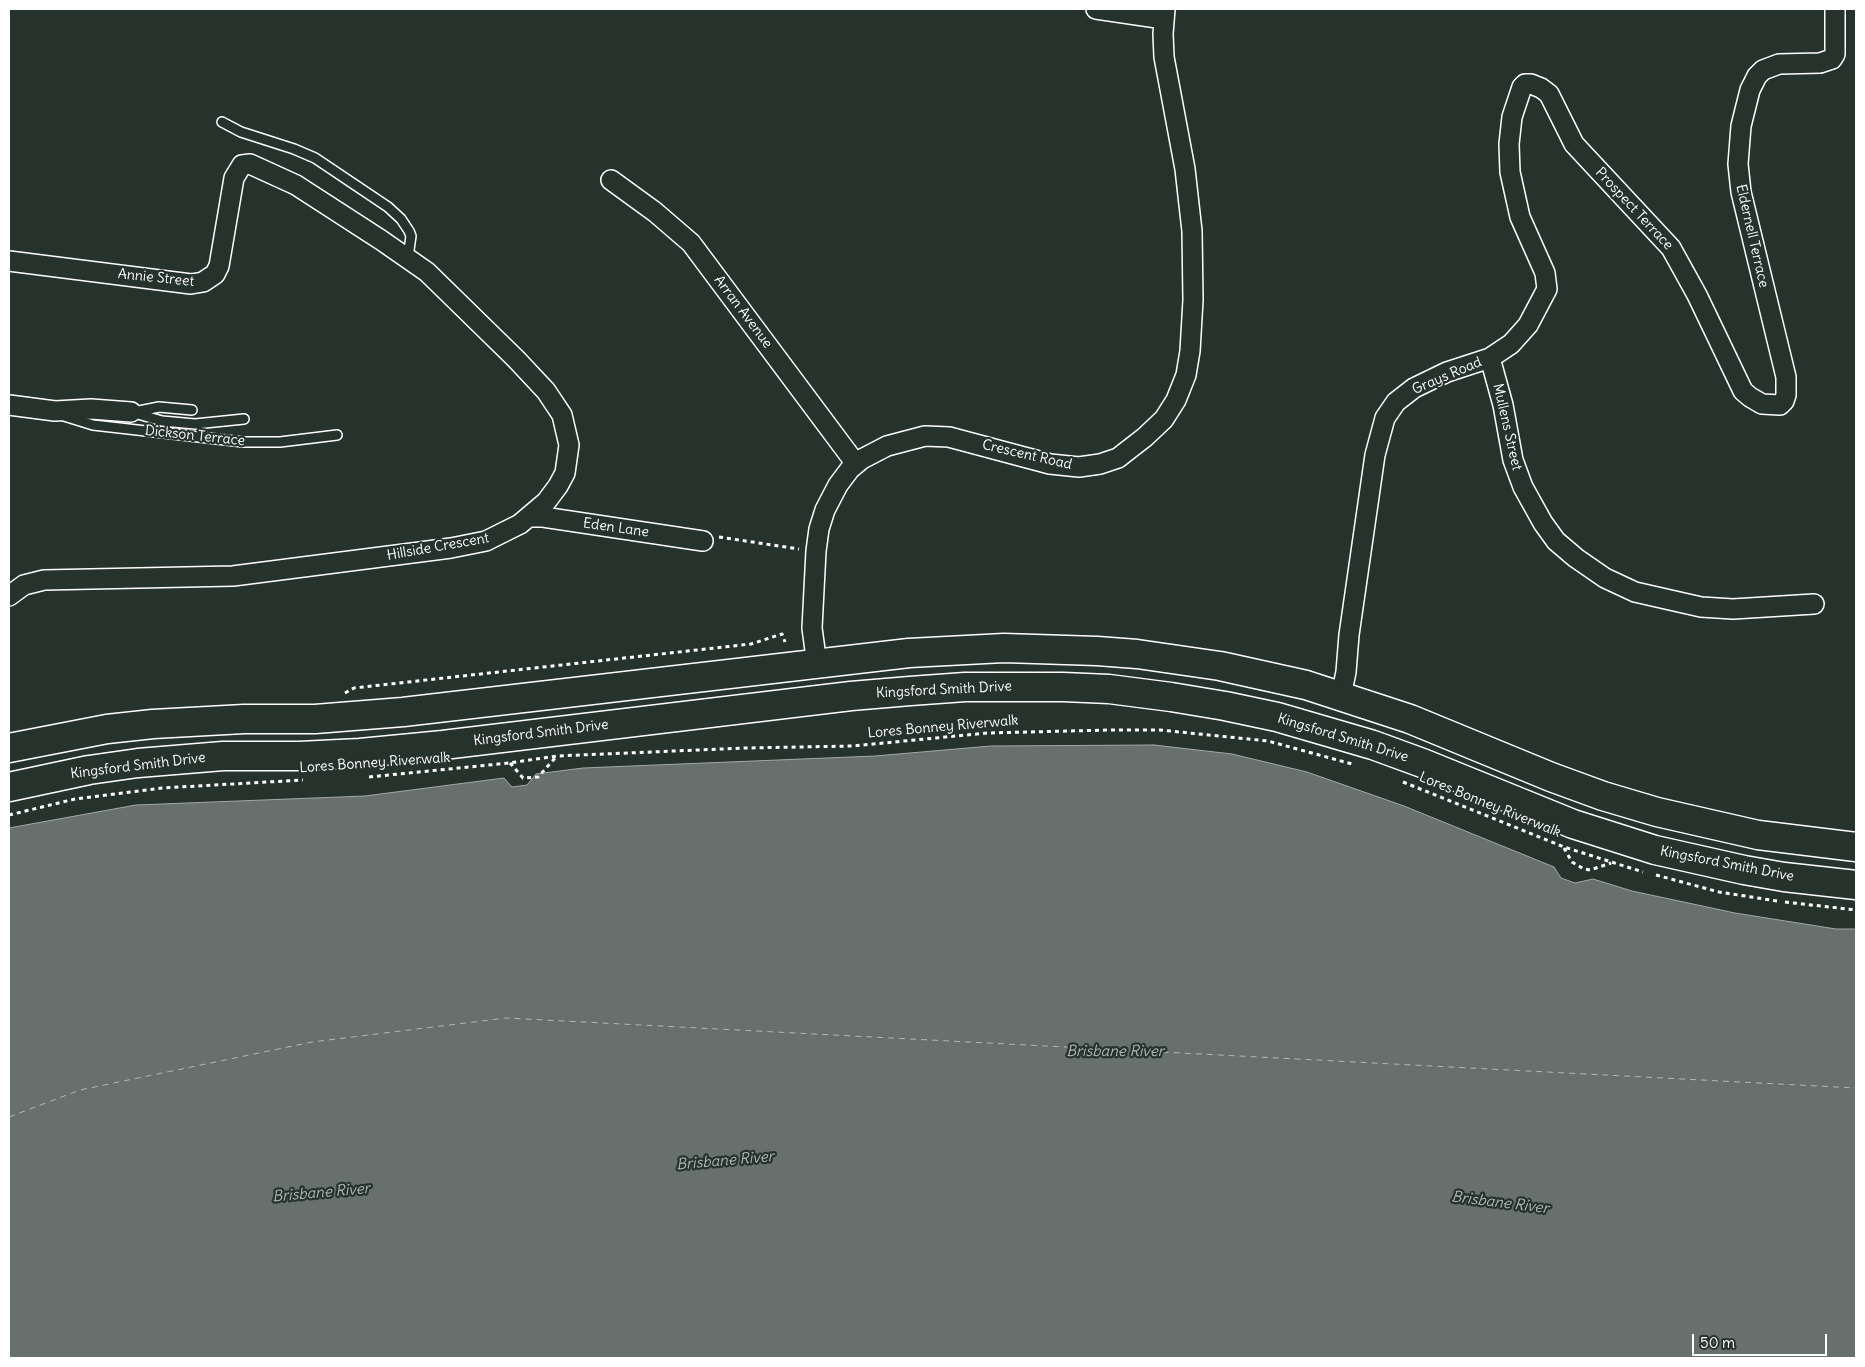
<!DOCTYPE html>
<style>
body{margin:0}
#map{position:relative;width:1865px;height:1367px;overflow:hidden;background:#26332d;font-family:Delius,sans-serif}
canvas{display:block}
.frame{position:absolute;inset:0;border:10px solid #fff;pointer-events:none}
.scale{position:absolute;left:1692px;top:1334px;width:135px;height:22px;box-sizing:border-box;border:2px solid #fff;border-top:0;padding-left:6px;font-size:15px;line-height:18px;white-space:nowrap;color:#fff;-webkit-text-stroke:4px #26332d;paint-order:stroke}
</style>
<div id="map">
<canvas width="1865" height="1367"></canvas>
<div class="frame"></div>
<div class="scale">50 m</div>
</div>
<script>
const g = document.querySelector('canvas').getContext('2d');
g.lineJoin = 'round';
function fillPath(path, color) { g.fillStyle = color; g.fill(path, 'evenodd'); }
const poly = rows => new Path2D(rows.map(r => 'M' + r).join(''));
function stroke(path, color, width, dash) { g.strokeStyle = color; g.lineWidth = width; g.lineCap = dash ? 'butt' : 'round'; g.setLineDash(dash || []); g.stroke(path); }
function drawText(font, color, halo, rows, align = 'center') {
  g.font = font + ' Delius,sans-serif'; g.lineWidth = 4.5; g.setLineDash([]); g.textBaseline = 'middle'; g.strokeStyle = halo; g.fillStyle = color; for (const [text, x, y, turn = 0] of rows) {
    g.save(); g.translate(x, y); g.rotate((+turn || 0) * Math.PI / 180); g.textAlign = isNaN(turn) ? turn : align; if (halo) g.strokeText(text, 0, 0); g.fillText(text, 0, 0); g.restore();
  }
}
const water = poly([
 [1154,745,1232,754,1307,772,1404,806,1554,867,1561,878,1575,883,1593,879,1632,891,1735,913,1836,929,1856,929,1856,1358,9,1358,9,828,136,805,365,796,504,778,512,787,527,785,536,774,583,768,875,756,991,746,1154,745]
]);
fillPath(water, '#67706c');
stroke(water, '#a4a9a7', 1);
stroke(poly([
 [9,1117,80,1090,312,1042,506,1018,1856,1088]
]), '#b3b8b6', 1, [6, 5]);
const service = poly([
 [222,122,241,132,294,149,315,158,388,207,401,219,409,231,411,236,408,257],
 [131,412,162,421,195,424,244,419],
 [134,412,159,407,192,410],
 [64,416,93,425,243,442,280,442,337,435]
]);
const minor = poly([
 [1096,9,1164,19],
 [611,180,655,212,691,243,856,464],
 [9,261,191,284,203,282,215,274,219,266,234,178,242,165,250,164,296,185,381,240,427,272,516,359,546,391,562,415,569,445,565,473,558,486,546,502,520,524,486,541,451,548,233,576,44,580,24,585,9,596],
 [1490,358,1503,405,1513,460,1523,487,1543,523,1556,541,1576,558,1605,578,1635,592,1701,607,1733,609,1814,604],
 [9,405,55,411,91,409,131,412],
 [529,517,543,517,703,541],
 [817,665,812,628,816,551,819,529,825,510,838,485,850,469,862,459,887,446,925,436,949,437,1050,464,1079,467,1100,464,1118,458,1145,437,1164,419,1176,400,1186,375,1190,351,1193,300,1192,231,1185,169,1164,57,1163,34,1165,9],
 [1341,696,1346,672,1349,635,1375,455,1385,418,1396,402,1414,388,1447,372,1490,358,1511,344,1528,325,1547,289,1545,273,1520,217,1510,172,1509,144,1512,117,1522,87,1525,84,1531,84,1541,88,1549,94,1574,144,1671,248,1697,295,1743,391,1750,397,1762,404,1780,405,1784,401,1786,395,1786,377,1741,192,1738,164,1741,126,1750,90,1757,76,1763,70,1779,64,1820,63,1832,59,1835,54,1835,9]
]);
const trunk = poly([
 [9,748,107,729,153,724,244,719,315,719,403,712,909,653,1004,648,1097,651,1137,654,1220,666,1306,685,1410,719,1551,777,1603,796,1657,812,1758,835,1856,847],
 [9,787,89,770,138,763,223,756,299,756,360,753,443,745,851,696,910,691,965,687,1063,687,1109,689,1171,697,1225,706,1277,717,1373,745,1425,764,1573,824,1655,850,1744,870,1784,877,1856,885]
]);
stroke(service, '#fff', 12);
stroke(minor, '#fff', 22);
stroke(trunk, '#fff', 31);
stroke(poly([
 [719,537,799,549],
 [345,693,354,688,751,644,782,634,785,642],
 [510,763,523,778,538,777,557,756],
 [369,777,509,763,557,756,745,748,853,746,987,733,1111,730,1160,730,1268,741,1352,764],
 [1403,782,1564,847,1643,872],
 [9,815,75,799,162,788,303,780],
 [1564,848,1572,862,1584,869,1590,870,1611,863],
 [1656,875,1719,892,1777,901],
 [1785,902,1856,910]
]), '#fff', 3, [4, 4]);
stroke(service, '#26332d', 9);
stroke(minor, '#26332d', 19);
stroke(trunk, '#26332d', 28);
drawText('14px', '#fff', '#26332d', [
 ["Prospect Terrace",1634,209,47],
 ["Eldernell Terrace",1752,236,77],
 ["Annie Street",156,278,6],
 ["Arran Avenue",743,312,53],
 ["Grays Road",1447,376,-23],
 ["Mullens Street",1507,427,77],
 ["Dickson Terrace",195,436,6],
 ["Crescent Road",1027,455,13],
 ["Eden Lane",616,528,8],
 ["Hillside Crescent",438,547,-10],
 ["Kingsford Smith Drive",944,690,-3],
 ["Lores Bonney Riverwalk",943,727,-5],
 ["Kingsford Smith Drive",541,733,-7],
 ["Kingsford Smith Drive",1343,738,17],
 ["Lores Bonney Riverwalk",375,763,-4],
 ["Kingsford Smith Drive",138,766,-7],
 ["Lores Bonney Riverwalk",1490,805,22],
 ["Kingsford Smith Drive",1727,864,11]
]);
drawText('italic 15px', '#b3b8b6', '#26332d', [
 ["Brisbane River",1115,1052],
 ["Brisbane River",725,1161,-5],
 ["Brisbane River",321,1193,-5],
 ["Brisbane River",1500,1203,7]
]);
</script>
